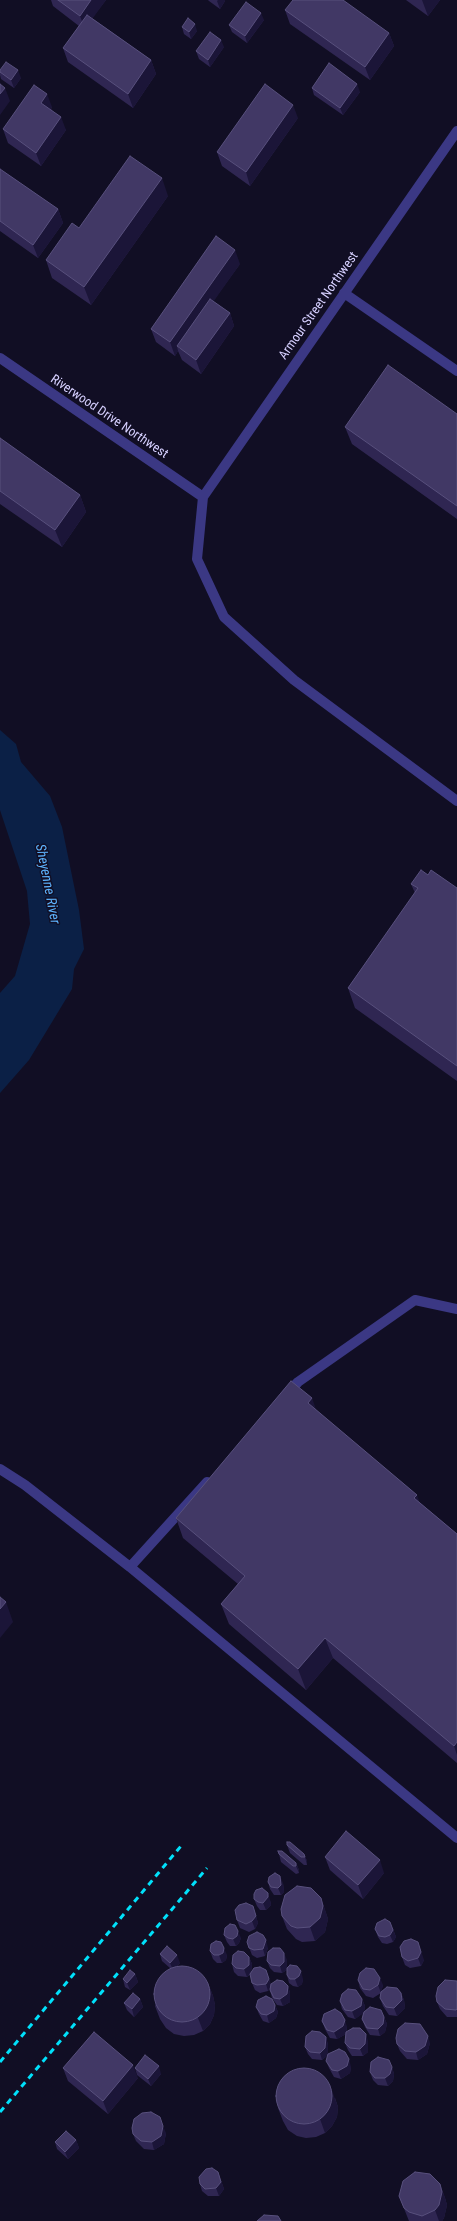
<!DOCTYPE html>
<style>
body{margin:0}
canvas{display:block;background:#110e24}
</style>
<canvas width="457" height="2221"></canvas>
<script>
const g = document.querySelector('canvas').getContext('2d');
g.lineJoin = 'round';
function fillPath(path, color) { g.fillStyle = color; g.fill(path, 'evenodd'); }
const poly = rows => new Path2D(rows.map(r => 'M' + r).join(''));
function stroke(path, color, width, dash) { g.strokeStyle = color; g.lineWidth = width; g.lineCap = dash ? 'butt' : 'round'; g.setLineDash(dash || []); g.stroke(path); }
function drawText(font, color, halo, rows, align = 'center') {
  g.font = font + ' "Roboto Condensed",sans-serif'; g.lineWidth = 3; g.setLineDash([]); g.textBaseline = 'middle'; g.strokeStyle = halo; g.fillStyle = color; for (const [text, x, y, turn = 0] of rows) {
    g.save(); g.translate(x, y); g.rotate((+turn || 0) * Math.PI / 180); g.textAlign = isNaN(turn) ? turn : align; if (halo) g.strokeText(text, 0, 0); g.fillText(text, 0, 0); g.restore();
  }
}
fillPath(poly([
 [0,730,16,744,21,762,50,796,62,827,79,910,84,949,74,969,72,989,29,1060,0,1093,0,993,15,976,30,924,27,891,0,810]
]), '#0b2046');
stroke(poly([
 [457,131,203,497,197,559,224,617,294,680,457,801],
 [344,293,457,371],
 [0,358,203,497],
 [286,1395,298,1382,415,1300,457,1309],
 [0,1469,25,1485,130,1567,457,1838],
 [130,1567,207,1482]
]), '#3b3884', 10);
stroke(poly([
 [0,2062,181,1846],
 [0,2112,207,1868]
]), '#00e1fb', 3, [6, 5]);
fillPath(poly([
 [51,0,106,0,92,18,151,60,156,74,133,108,68,62,63,48,79,26,53,6],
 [208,0,225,0,225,1,220,9,209,1],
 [406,0,440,0,428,16],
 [285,10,389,33,394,46,370,80,290,24],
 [264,20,247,43,232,32,229,25],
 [182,27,197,31,191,39,184,34],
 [224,47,210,67,199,59,196,51],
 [0,70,21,78,14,88,1,79,0,75],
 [312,88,360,92,343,115,314,95],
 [52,107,51,109,66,130,41,166,8,143,3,129],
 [298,118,250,186,222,166,217,152],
 [0,169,58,209,63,223,38,258,0,231],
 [168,196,91,305,52,278,46,260,79,228],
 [240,264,213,301,230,313,234,326,201,374,182,360,178,351,175,356,156,342,151,329],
 [457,414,457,519,352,444,345,427],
 [0,438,80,495,86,512,62,547,0,504],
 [428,875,457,888,457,1081,355,1008,348,988,415,893,411,884],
 [316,1410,419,1502,457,1534,457,1763,333,1658,306,1690,229,1624,221,1604,238,1584,183,1538,176,1518],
 [287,1845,304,1854,307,1861,307,1865,304,1865,290,1853],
 [279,1854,296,1863,299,1870,299,1873,296,1874,281,1862],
 [325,1857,384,1873,363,1899,330,1870],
 [268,1882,283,1883,284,1892,281,1895,274,1895,270,1889],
 [321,1898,328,1919,325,1932,315,1941,302,1942,296,1939,287,1929,282,1916],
 [254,1899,270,1900,271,1905,266,1910,260,1910,257,1906],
 [255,1913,258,1923,255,1929,249,1932,240,1928,237,1920],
 [375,1929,393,1929,396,1937,393,1942,387,1944,382,1943,378,1937],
 [224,1935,241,1938,239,1943,236,1946,230,1946,227,1942],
 [247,1942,268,1948,265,1956,257,1958,252,1955],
 [400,1947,424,1960,421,1966,410,1968,405,1965,402,1957],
 [210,1951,227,1955,226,1960,222,1963,217,1963,213,1959],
 [160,1954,180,1963,176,1967,208,1983,213,1996,215,2005,214,2015,210,2024,203,2031,194,2035,184,2036,174,2034,166,2028,160,2019,155,2006,170,1968,162,1961],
 [249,1957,252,1964,251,1972,266,1970,271,1985,288,1986,290,1993,290,2002,283,2006,277,2005,272,1998,270,1990,271,1987,268,1991,260,1993,255,1990,252,1983,251,1974,247,1977,238,1976,234,1972,232,1964],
 [287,1960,287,1970,282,1973,274,1972,270,1968,267,1961],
 [135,1974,138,1982,130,1990,125,1987,123,1979],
 [287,1975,303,1979,302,1984,298,1987,293,1986,289,1983],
 [358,1980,383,1985,381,1992,401,1993,404,2000,405,2008,397,2016,389,2015,383,2006,380,1998,381,1993,373,1998,366,1996,360,1988],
 [457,1981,457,2017,447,2017,440,2009,437,2002],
 [140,1999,143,2007,134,2017,127,2010,124,2003],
 [362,1999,365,2006,364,2012,384,2017,387,2024,385,2032,380,2036,370,2035,365,2027,362,2019,363,2013,355,2019,348,2017,342,2009,340,2001],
 [275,2005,278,2012,276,2018,269,2023,263,2021,259,2014,256,2007],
 [322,2021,347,2027,346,2034,337,2039,330,2038,325,2029],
 [326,2037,328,2045,328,2055,322,2060,312,2059,308,2054,305,2047],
 [368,2041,368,2052,363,2056,352,2056,348,2050,345,2043],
 [430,2043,427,2054,418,2060,407,2059,400,2051,397,2044],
 [326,2061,351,2067,350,2073,341,2079,334,2077,329,2068],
 [392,2067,394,2074,393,2081,388,2086,378,2085,373,2080,370,2072],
 [63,2068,138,2078,108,2114,68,2081],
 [135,2068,161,2074,151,2086,137,2075],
 [335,2098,338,2107,337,2117,332,2126,325,2133,316,2137,306,2138,297,2136,288,2130,283,2121,278,2108],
 [166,2133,164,2144,154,2150,144,2149,136,2141,133,2134],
 [76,2140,79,2148,68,2159,57,2149,55,2142],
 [218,2172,224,2189,219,2196,208,2196,202,2191,200,2184],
 [440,2184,445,2198,447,2205,444,2218,442,2221,409,2221,399,2196]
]), '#2f2652');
fillPath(poly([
 [91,0,106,0,85,29,80,16],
 [218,0,225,0,225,1,220,9,217,1],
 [422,0,440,0,428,16],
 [261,13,264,20,247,43,245,36],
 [195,24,197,31,191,39,189,32],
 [389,33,394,46,370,80,365,67],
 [221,40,224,47,210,67,208,60],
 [151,60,156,74,133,108,128,94],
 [18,70,21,78,14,88,11,80],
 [357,84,360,92,343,115,340,108],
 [5,88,10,101,0,115,0,94],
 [47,94,52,107,46,116,41,103],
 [293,105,298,118,250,186,246,172],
 [61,117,66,130,41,166,36,153],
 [162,178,168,196,91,305,84,287],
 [58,209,63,223,38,258,33,245],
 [235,250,240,264,180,349,177,346,178,351,175,356,170,342],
 [230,313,234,326,201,374,196,360],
 [80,495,86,512,62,547,55,530],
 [312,1398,319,1418,308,1403],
 [417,1495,424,1515,414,1498],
 [6,1602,13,1622,0,1638,0,1609],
 [325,1638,333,1658,306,1690,298,1669],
 [457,1742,457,1755,454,1746],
 [304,1854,307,1861,307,1865,305,1857],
 [380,1860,384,1873,363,1899,358,1885],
 [296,1863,299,1870,299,1873,296,1866],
 [280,1876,283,1883,284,1892,281,1895,278,1888],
 [268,1893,270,1900,271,1905,266,1910,263,1903],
 [321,1898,328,1919,325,1932,315,1941,310,1927],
 [253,1906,258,1923,255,1929,252,1921],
 [390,1922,396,1937,393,1942,390,1935],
 [238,1931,241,1938,239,1943,236,1946,233,1939],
 [266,1940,268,1948,265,1956,263,1949],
 [418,1942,424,1960,421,1966,418,1958],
 [224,1948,227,1955,226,1960,222,1963,219,1955],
 [284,1953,287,1960,287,1970,282,1973,280,1966],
 [177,1955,180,1963,173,1970,170,1963],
 [249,1957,252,1964,251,1973,247,1977,244,1969],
 [266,1970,271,1986,268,1991,266,1984],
 [301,1971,303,1979,302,1984,298,1987,295,1979],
 [135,1974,138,1982,130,1990,127,1983],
 [380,1978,383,1985,381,1993,378,1985],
 [208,1983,213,1996,215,2005,214,2015,210,2024,203,2031,198,2018],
 [288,1986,290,1993,290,2002,283,2006,280,1999],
 [401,1993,404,2000,405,2008,397,2016,394,2008],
 [140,1999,143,2007,134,2017,132,2009],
 [362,1999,365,2006,364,2013,355,2019,352,2011],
 [275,2005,278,2012,276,2018,269,2023,267,2015],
 [384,2017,387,2024,385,2032,380,2036,378,2029],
 [345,2020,347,2027,346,2034,337,2039,334,2032],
 [366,2034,368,2041,368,2052,363,2056,360,2049],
 [428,2036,430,2043,427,2054,418,2060,416,2052],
 [326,2037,328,2045,328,2055,322,2060,320,2053],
 [349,2059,351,2067,350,2073,341,2079,338,2071],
 [133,2065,138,2078,108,2114,103,2101],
 [159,2066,161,2074,151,2086,148,2079],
 [392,2067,394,2074,393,2081,388,2086,385,2078],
 [330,2085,338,2107,337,2117,332,2126,325,2133,320,2119],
 [163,2126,166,2133,164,2144,154,2150,152,2142],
 [76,2140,79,2148,68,2159,65,2152],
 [218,2172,224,2189,219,2196,216,2188],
 [440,2184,445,2198,447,2205,444,2218,442,2221,439,2221,435,2210]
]), '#1b1538');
const building = poly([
 [58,0,91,0,80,16,58,0],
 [293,0,343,0,389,33,365,67,285,10,293,0],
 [246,2,261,13,245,36,229,25,246,2],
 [87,15,151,60,128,94,63,48,87,15],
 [188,18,195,24,189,32,182,27,188,18],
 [210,32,221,40,208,60,196,51,210,32],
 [6,62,18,70,11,80,0,72,0,70,6,62],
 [329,63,357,84,340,108,312,88,329,63],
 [0,84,5,88,0,94,0,84],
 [265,84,293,105,246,172,217,152,265,84],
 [34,85,47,94,41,103,61,117,36,153,3,129,34,85],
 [130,156,162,178,84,287,46,260,72,223,79,228,130,156],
 [0,169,58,209,33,245,0,221,0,169],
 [216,236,235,250,170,342,151,329,216,236],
 [210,299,230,313,196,360,177,346,210,299],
 [388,365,457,414,457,506,345,427,388,365],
 [0,438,80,495,55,530,0,491,0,438],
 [421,870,428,875,431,870,457,888,457,1066,348,988,418,888,411,884,421,870],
 [291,1381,312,1398,308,1403,417,1495,414,1498,457,1534,457,1742,454,1746,325,1638,298,1669,221,1604,245,1576,176,1518,291,1381],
 [0,1597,6,1602,0,1609,0,1597],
 [346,1831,380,1860,358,1885,325,1857,346,1831],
 [287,1842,290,1842,304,1854,305,1857,301,1857,287,1845,287,1842],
 [278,1851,282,1851,296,1863,296,1866,293,1866,279,1854,278,1851],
 [275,1873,280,1876,281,1885,278,1888,271,1887,268,1882,269,1877,275,1873],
 [297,1886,311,1888,321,1898,323,1906,320,1918,310,1927,297,1928,291,1926,282,1916,281,1909,285,1895,297,1886],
 [262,1888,268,1893,268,1897,263,1903,258,1902,254,1899,254,1894,256,1890,262,1888],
 [246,1903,253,1906,256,1916,252,1921,246,1924,237,1920,235,1910,239,1905,246,1903],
 [385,1919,390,1922,393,1930,390,1935,385,1937,379,1936,375,1929,377,1923,385,1919],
 [230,1924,235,1925,238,1931,237,1936,233,1939,228,1938,224,1935,225,1928,230,1924],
 [257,1932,263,1935,266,1940,263,1949,254,1950,249,1948,247,1942,249,1936,257,1932],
 [411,1939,418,1942,421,1952,418,1958,408,1961,402,1957,400,1947,404,1941,411,1939],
 [216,1941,221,1942,224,1948,223,1953,219,1955,214,1955,210,1951,211,1944,216,1941],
 [167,1946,177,1955,170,1963,160,1954,167,1946],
 [273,1948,280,1948,284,1953,284,1962,280,1966,271,1965,267,1961,268,1952,273,1948],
 [238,1951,244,1952,249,1957,249,1965,244,1969,236,1968,232,1964,233,1955,238,1951],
 [290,1965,297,1966,301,1971,299,1976,295,1979,290,1979,287,1975,287,1968,290,1965],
 '154 1994a28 28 0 1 1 56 0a28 28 0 1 1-56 0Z',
 [260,1967,266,1970,269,1979,266,1984,257,1985,252,1983,250,1974,254,1968,260,1967],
 [366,1968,374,1969,380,1978,378,1985,370,1990,363,1989,358,1980,360,1973,366,1968],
 [130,1970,135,1974,127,1983,123,1979,130,1970],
 [277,1980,283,1981,288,1986,287,1994,280,1999,274,1998,270,1990,271,1984,277,1980],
 [445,1980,457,1981,457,2009,456,2010,445,2009,437,2002,436,1996,438,1987,445,1980],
 [387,1987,397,1988,401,1993,402,2000,394,2008,386,2007,380,1998,381,1992,387,1987],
 [348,1989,356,1990,362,1999,361,2006,352,2011,345,2010,340,2001,342,1994,348,1989],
 [133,1993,140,1999,132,2009,124,2003,133,1993],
 [266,1996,272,1999,275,2005,274,2011,267,2015,261,2014,256,2007,258,2000,266,1996],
 [370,2007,381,2010,384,2017,383,2024,378,2029,367,2028,362,2019,364,2012,370,2007],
 [335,2009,341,2013,345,2020,343,2026,334,2032,327,2030,322,2021,324,2014,335,2009],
 [405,2023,420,2024,428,2036,425,2046,416,2052,405,2051,397,2044,396,2038,398,2029,405,2023],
 [353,2028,360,2028,366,2034,365,2044,360,2049,350,2048,345,2043,346,2032,353,2028],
 [312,2031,320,2032,326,2037,325,2048,320,2053,310,2052,305,2047,306,2036,312,2031],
 [94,2032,133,2065,103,2101,63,2068,94,2032],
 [339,2049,345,2052,349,2059,347,2066,338,2071,332,2070,326,2061,328,2054,339,2049],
 [145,2055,159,2066,148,2079,135,2068,145,2055],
 [378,2057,389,2060,392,2067,390,2074,385,2078,375,2078,370,2072,371,2062,378,2057],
 '276 2096a28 28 0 1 1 56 0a28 28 0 1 1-56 0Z',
 [151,2112,160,2117,163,2126,161,2136,152,2142,141,2141,133,2134,132,2128,134,2119,142,2113,151,2112],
 [66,2131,76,2140,65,2152,55,2142,66,2131],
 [212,2168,218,2172,221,2182,216,2188,205,2189,200,2184,199,2177,206,2169,212,2168],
 [415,2172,430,2174,440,2184,442,2192,439,2205,435,2210,422,2216,409,2212,404,2208,399,2196,403,2181,415,2172],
 [264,2215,278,2216,281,2221,257,2221,264,2215]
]);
fillPath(building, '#413865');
stroke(building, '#58507d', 1);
drawText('13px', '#d6d0ff', '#110e24', [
 ["Armour Street Northwest",319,306,-55],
 ["Riverwood Drive Northwest",109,417,34]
]);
drawText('italic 14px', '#5eb4ff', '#110e24', [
 ["Sheyenne River",47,884,79]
]);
</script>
